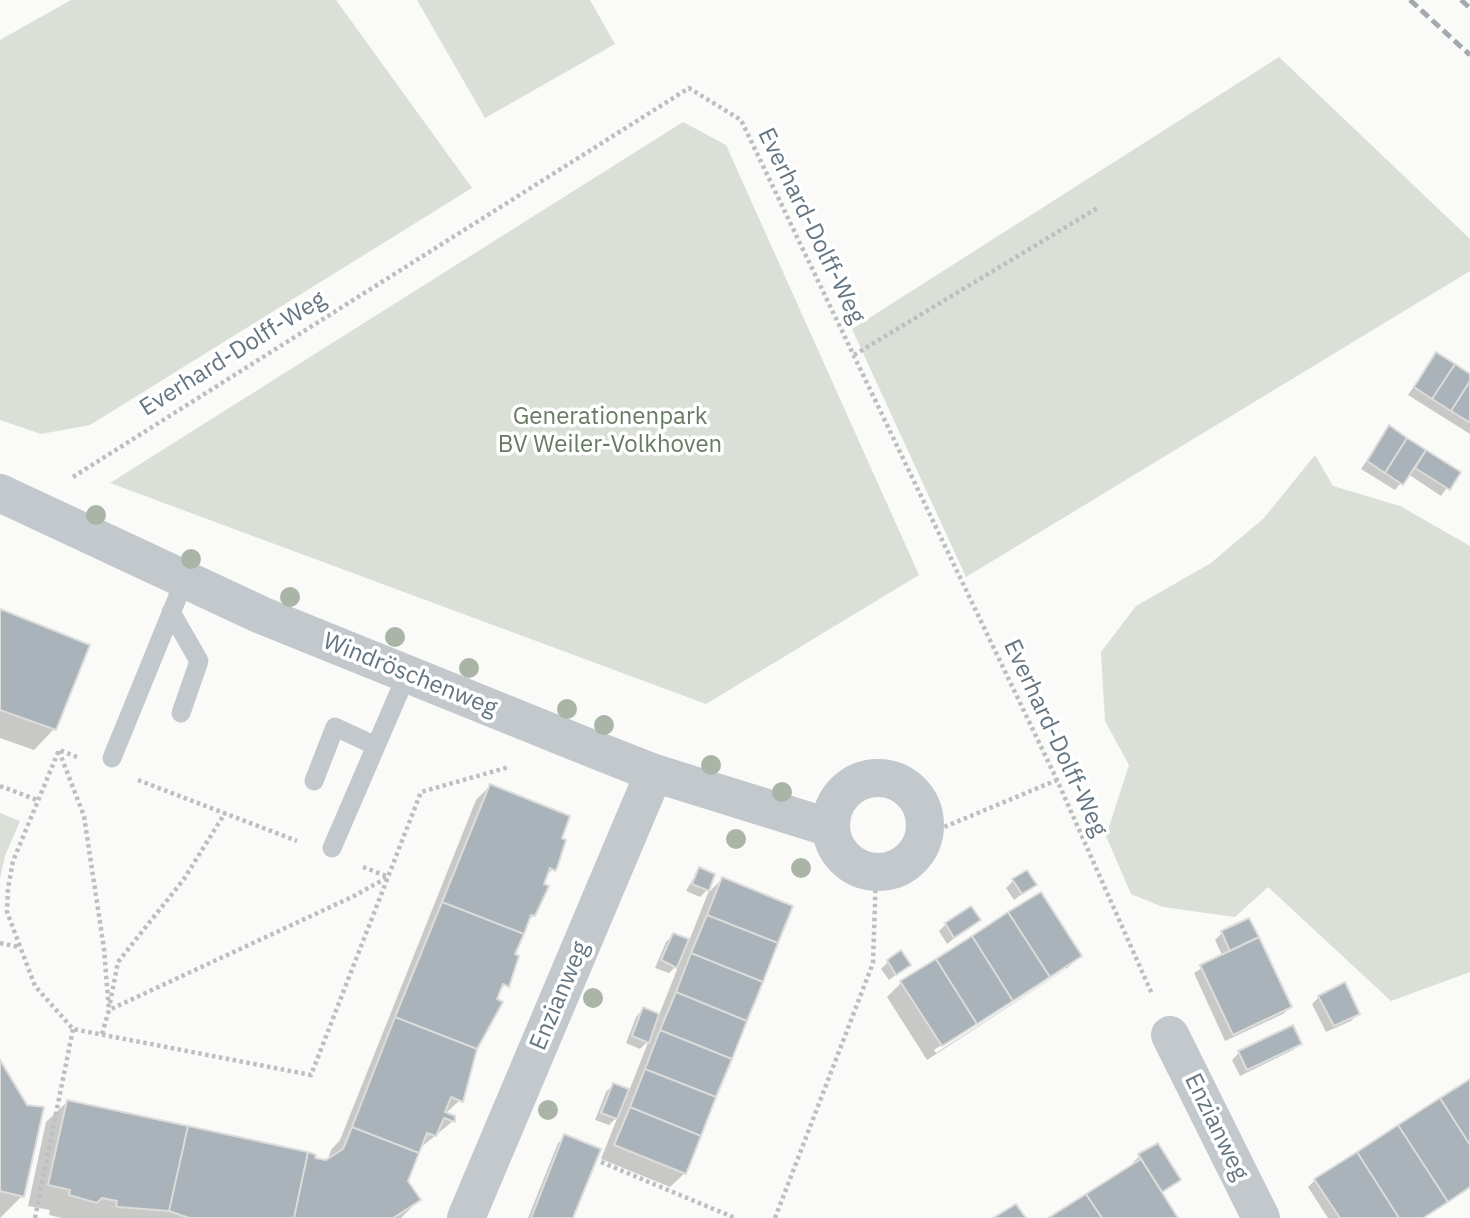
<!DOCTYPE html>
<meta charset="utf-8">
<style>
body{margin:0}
canvas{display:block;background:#fafaf8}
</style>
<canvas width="1470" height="1218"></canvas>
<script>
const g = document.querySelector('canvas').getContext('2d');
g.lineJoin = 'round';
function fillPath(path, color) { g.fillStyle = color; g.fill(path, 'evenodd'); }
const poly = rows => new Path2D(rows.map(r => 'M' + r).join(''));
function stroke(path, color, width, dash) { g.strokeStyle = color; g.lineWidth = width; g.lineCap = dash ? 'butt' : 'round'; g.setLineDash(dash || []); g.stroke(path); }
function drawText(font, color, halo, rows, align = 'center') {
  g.font = font + ' "IBM Plex Sans",sans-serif'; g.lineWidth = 7; g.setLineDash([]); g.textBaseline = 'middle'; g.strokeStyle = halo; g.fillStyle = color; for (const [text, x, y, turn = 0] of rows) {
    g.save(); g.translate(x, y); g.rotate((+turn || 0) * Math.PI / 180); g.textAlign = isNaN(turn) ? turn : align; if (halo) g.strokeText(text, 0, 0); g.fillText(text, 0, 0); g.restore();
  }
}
fillPath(poly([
 [71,0,336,0,472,188,90,425,41,434,0,420,0,40],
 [417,0,590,0,615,44,485,118],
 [1279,57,1470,239,1470,271,966,577,852,329],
 [683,122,726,145,919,575,706,704,110,483],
 [1315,455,1333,486,1400,506,1470,546,1470,972,1391,1001,1268,887,1235,917,1163,907,1131,894,1106,836,1129,765,1105,721,1101,652,1136,606,1211,563,1264,518],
 [0,813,20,821,5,856,0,879]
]), '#dadfd7');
fillPath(poly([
 [1437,354,1470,376,1470,434,1408,395],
 [1389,428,1458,472,1441,496,1408,474,1395,490,1361,469],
 [0,611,54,729,34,750,0,738],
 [490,786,564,841,552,870,545,877,534,915,526,923,513,955,505,985,498,992,480,1037,460,1100,445,1114,453,1121,419,1149,406,1181,419,1200,401,1218,62,1218,49,1215,50,1210,28,1206,46,1122,67,1102,327,1162,331,1150,340,1140,476,800],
 [699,869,707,890,700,897,686,891],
 [722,879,685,1173,670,1187,601,1159,618,1116,609,1125,595,1120,606,1092,613,1085,629,1091,649,1040,640,1049,626,1043,636,1017,643,1009,659,1015,680,962,669,973,655,968,666,942,673,935,689,941,708,893],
 [1013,881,1034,885,1014,900,1006,888],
 [978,920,947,944,939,931,946,924],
 [1248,920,1290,1007,1283,1014,1225,1041,1194,973,1222,955,1215,940,1222,933],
 [1080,956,1065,970,927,1060,887,997,901,983],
 [1066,965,1066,969,936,1053,934,1050],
 [888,962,909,965,889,980,881,969],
 [1319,997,1358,1014,1351,1021,1326,1032,1312,1004],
 [1300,1043,1293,1050,1240,1076,1232,1060,1239,1053],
 [0,1065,22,1196,0,1218],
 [1470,1081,1470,1188,1424,1218,1328,1218,1308,1187,1315,1180],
 [565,1136,571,1218,528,1218,558,1143],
 [1140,1156,1178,1179,1161,1193,1176,1218,1051,1218,1134,1165,1133,1162]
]), '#0003');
const building = poly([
 [1436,352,1455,364,1432,399,1414,387,1436,352],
 [1455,364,1470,374,1470,381,1451,411,1432,399,1455,364],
 [1470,381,1470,421,1469,422,1451,411,1470,381],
 [1389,425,1407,438,1385,473,1367,461,1389,425],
 [1407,438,1426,450,1403,485,1385,473,1407,438],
 [1426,450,1461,472,1450,490,1415,468,1426,450],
 [0,609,90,645,56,730,0,710,0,609],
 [490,784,570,816,562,838,566,840,557,868,555,871,550,868,544,884,549,886,535,916,531,915,524,934,442,902,490,784],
 [699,867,715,874,709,891,692,884,699,867],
 [1027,870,1037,885,1022,894,1012,879,1027,870],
 [722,877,793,906,778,943,707,915,722,877],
 [1041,892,1082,956,1050,977,1008,912,1041,892],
 [442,902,524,934,515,954,519,956,509,987,503,984,497,999,503,1002,477,1049,395,1017,442,902],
 [971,906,981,920,954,938,945,923,971,906],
 [1008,912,1050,977,1013,1001,972,936,1008,912],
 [707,915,778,943,763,982,691,953,707,915],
 [1249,918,1259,937,1230,951,1221,931,1249,918],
 [673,933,689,939,677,968,661,960,673,933],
 [972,936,1013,1001,977,1024,936,959,972,936],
 [1259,937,1292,1007,1233,1035,1200,965,1259,937],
 [901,950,911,965,896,975,887,960,901,950],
 [691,953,763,982,747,1021,676,992,691,953],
 [936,959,977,1024,942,1046,900,981,936,959],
 [1345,982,1360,1014,1334,1026,1318,996,1345,982],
 [676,992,747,1021,732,1059,660,1030,676,992],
 [643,1007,659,1014,649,1043,632,1036,643,1007],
 [395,1017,477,1049,463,1102,451,1097,445,1112,455,1116,455,1122,444,1118,436,1136,427,1133,419,1153,352,1127,395,1017],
 [1293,1025,1302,1044,1247,1070,1238,1051,1293,1025],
 [660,1030,732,1059,716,1097,645,1069,660,1030],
 [0,1060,27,1105,44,1107,24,1197,0,1191,0,1060],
 [645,1069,716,1097,701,1136,630,1107,645,1069],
 [1470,1079,1470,1145,1440,1098,1470,1079],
 [613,1083,629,1089,617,1119,601,1113,613,1083],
 [1440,1098,1470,1145,1470,1187,1448,1202,1398,1125,1440,1098],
 [67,1100,188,1126,169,1211,119,1207,116,1206,117,1201,102,1198,97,1203,69,1195,70,1190,48,1185,67,1100],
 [630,1107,701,1136,686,1174,614,1145,630,1107],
 [1398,1125,1448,1202,1423,1218,1399,1218,1357,1152,1398,1125],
 [188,1126,308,1152,294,1218,189,1218,169,1211,188,1126],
 [352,1127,419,1153,408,1181,421,1200,393,1218,294,1218,308,1152,316,1155,315,1158,326,1160,343,1149,352,1127],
 [564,1134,601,1149,573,1218,531,1218,564,1134],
 [1158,1143,1181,1180,1162,1192,1138,1154,1158,1143],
 [1357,1152,1399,1218,1340,1218,1314,1179,1357,1152],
 [1141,1159,1178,1218,1102,1218,1086,1194,1141,1159],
 [1086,1194,1102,1218,1048,1218,1086,1194],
 [1016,1204,1026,1218,993,1218,1016,1204]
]);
fillPath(building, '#aab3b9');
stroke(building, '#dcdcda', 2);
stroke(poly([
 [854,355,1099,207],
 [73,477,689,88,741,120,1057,780,1152,994],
 [59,751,84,816,104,949,109,1010],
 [77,757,59,750,13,861,8,888,7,912,35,986,73,1029,311,1075,421,792,509,767],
 [138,780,297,841],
 [0,786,37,800],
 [925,835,1057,780],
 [363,867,389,877],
 [0,943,19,947],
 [110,1003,118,962,184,879,225,813],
 [102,1034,109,1010,354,896,388,877],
 [601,1162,735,1218],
 [35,1218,73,1029],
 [775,1218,873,963,876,872]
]), '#bbbfc2', 4.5, [3.5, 3.5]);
stroke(poly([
 [171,612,199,661,181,713],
 [112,758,185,579],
 [314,781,335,727,376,746],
 [332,848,407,674]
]), '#c3c8cc', 19);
stroke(poly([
 [0,493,261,615,583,745,654,773,831,828],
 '831 825a47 47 0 1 1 94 0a47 47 0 1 1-94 0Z',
 [1170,1035,1261,1218],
 [466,1218,654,773]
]), '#c3c8cc', 38);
stroke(poly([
 [1410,0,1470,55],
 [1461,0,1470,8]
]), '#a2aab0', 5, [10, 5]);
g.fillStyle = '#aab4a7';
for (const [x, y] of [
 [96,515],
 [191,559],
 [290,597],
 [395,637],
 [469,668],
 [567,709],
 [604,725],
 [711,765],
 [782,792],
 [736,839],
 [801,868],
 [593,998],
 [548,1110]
]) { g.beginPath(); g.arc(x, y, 10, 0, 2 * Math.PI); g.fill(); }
drawText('24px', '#657683', '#fff', [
 ["Everhard-Dolff-Weg",811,226,64],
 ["Everhard-Dolff-Weg",233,354,-32],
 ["Windröschenweg",410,675,22],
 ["Everhard-Dolff-Weg",1055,738,65],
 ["Enzianweg",560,996,-67],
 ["Enzianweg",1216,1127,64]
]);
drawText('24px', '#687a64', '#fff', [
 ["Generationenpark",610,417],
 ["BV Weiler-Volkhoven",610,445]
]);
</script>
